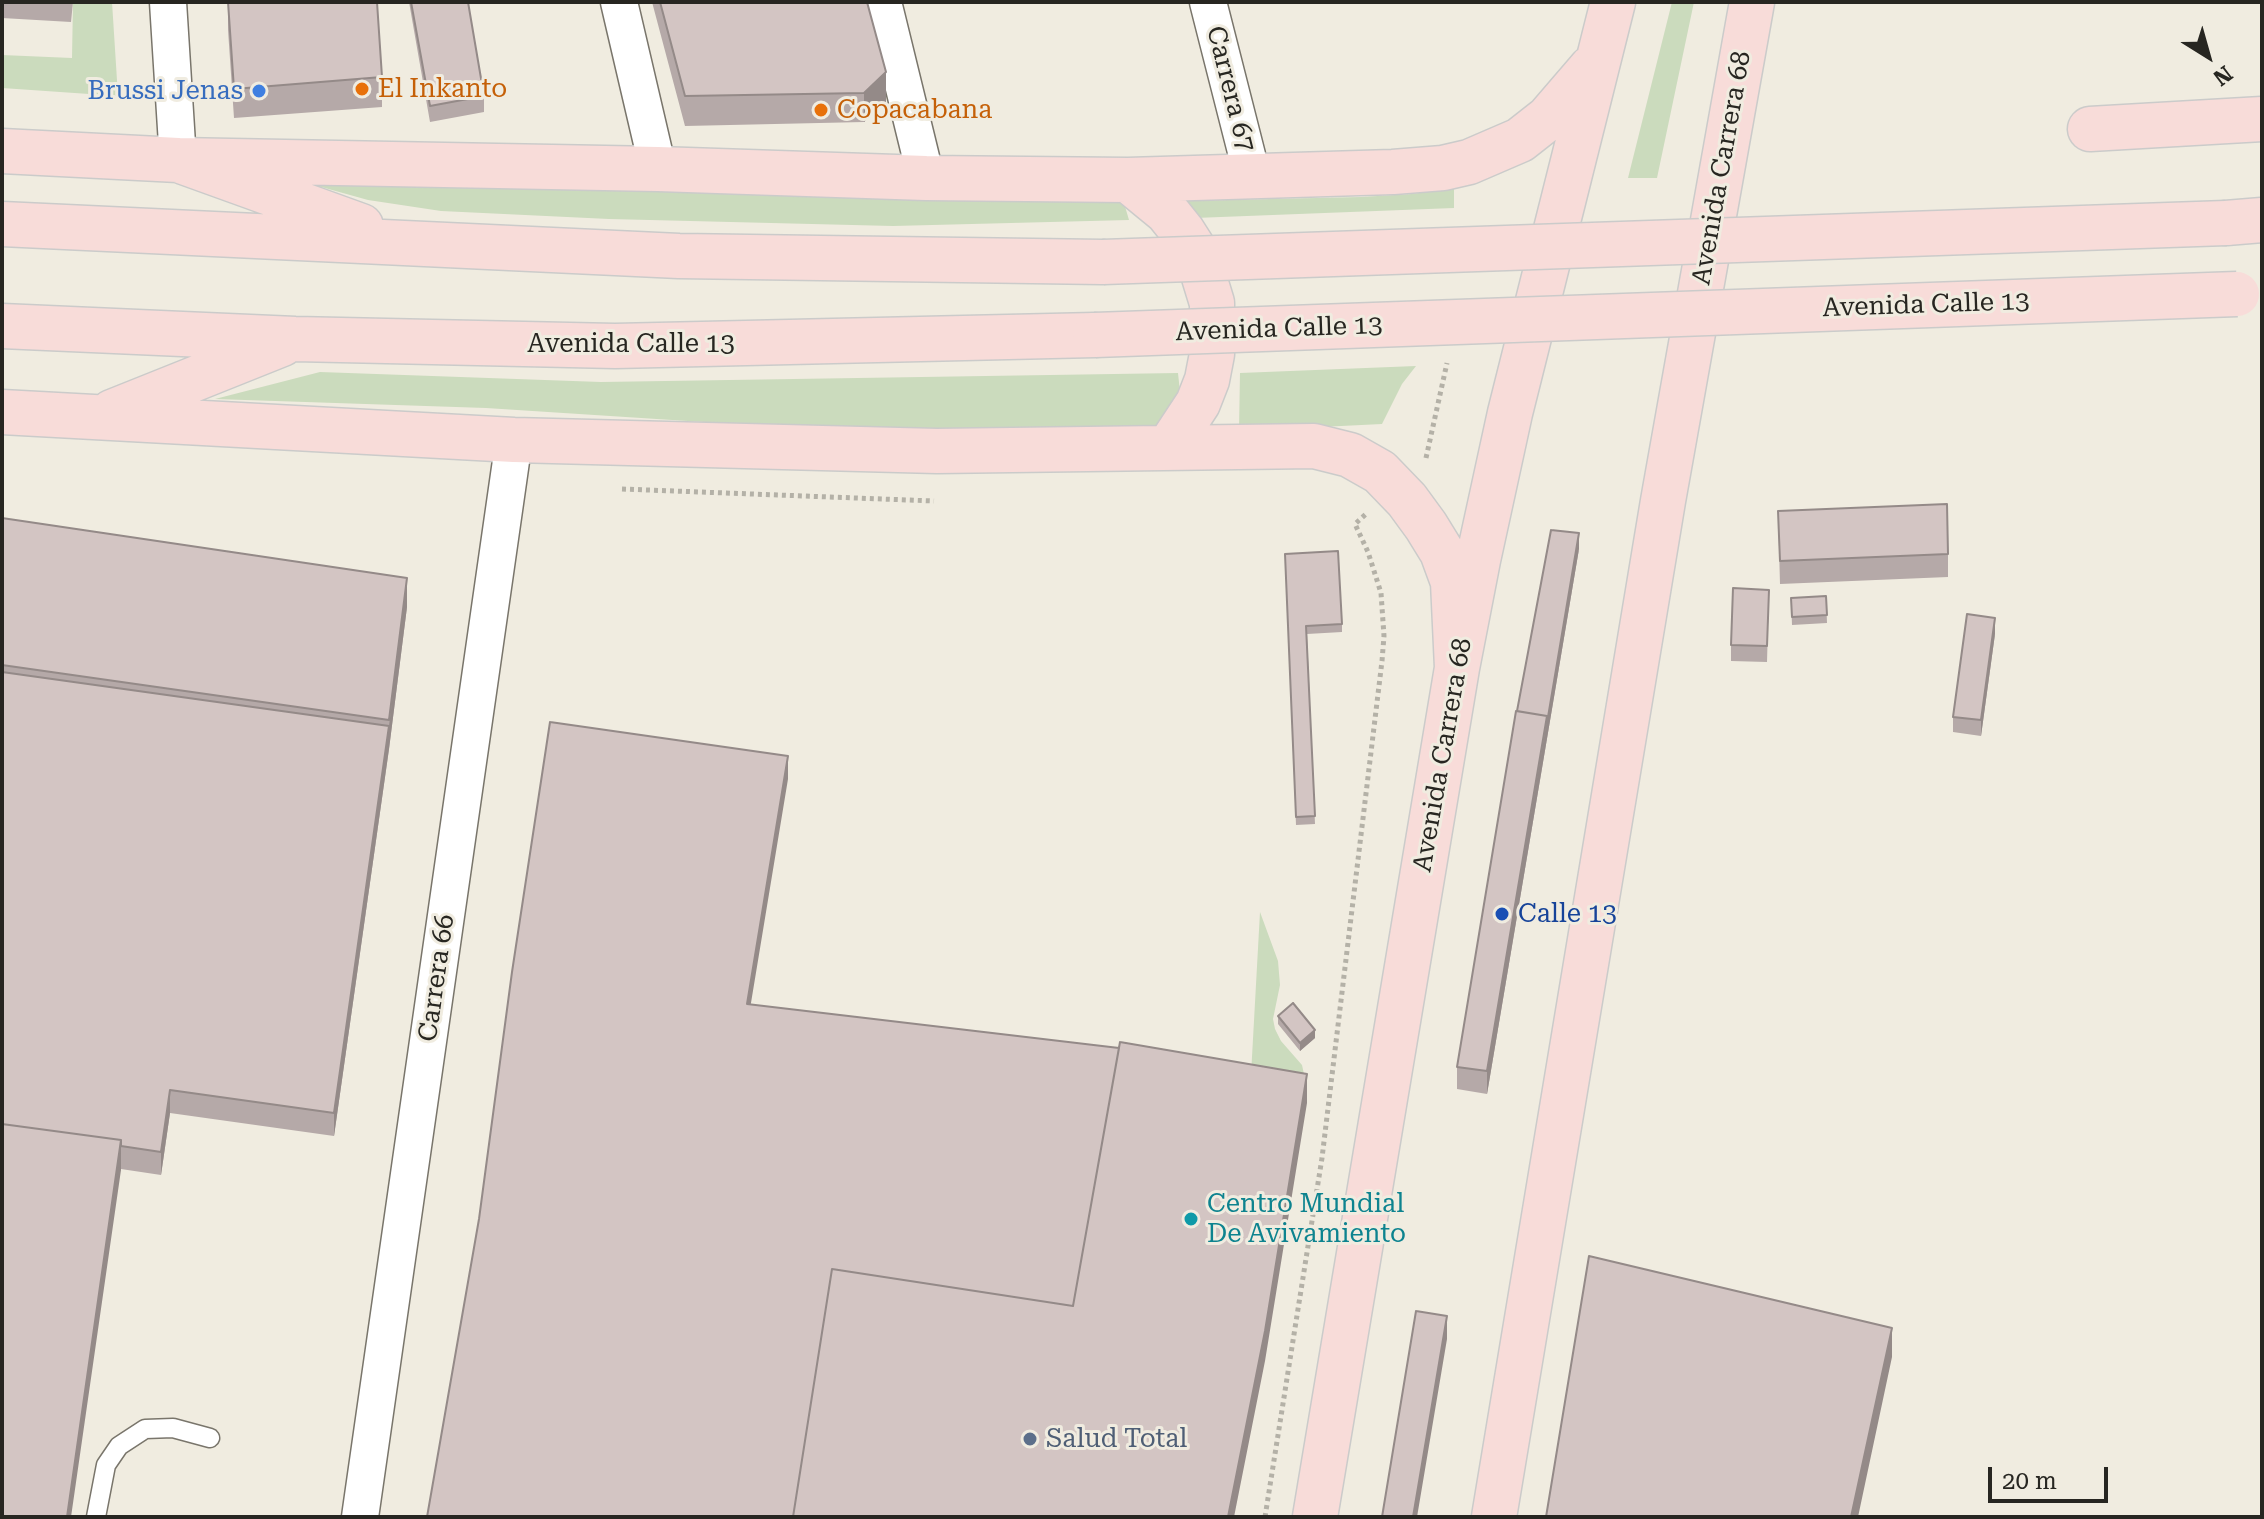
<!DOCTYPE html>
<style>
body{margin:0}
#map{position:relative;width:2264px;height:1519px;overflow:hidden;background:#f0ece0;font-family:"Roboto Serif",serif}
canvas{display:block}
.frame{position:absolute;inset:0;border:4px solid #272621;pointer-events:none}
.north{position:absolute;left:2168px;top:16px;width:80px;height:80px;-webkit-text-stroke:6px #f0ece0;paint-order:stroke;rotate:143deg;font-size:22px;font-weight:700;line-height:32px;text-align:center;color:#272621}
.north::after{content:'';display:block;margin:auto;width:28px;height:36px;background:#272621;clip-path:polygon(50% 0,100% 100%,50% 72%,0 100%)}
.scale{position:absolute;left:1988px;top:1467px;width:120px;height:36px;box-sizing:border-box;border:4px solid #272621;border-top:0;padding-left:10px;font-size:24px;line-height:28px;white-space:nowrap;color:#272621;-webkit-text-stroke:6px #f0ece0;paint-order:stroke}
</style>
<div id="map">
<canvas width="2264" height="1519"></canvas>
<div class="frame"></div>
<div class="north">N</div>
<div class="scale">20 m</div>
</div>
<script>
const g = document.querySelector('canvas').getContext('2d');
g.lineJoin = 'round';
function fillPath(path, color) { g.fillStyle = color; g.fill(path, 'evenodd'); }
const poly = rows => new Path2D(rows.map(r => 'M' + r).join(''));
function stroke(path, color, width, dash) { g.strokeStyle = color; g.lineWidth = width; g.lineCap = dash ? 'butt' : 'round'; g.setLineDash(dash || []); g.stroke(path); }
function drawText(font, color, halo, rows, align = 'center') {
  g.font = font + ' "Roboto Serif",serif'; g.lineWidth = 6; g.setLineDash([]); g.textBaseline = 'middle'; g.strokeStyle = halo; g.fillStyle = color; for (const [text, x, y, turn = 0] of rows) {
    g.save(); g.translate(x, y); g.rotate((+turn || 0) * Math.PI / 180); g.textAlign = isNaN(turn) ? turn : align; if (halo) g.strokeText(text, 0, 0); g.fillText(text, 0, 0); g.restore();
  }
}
fillPath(poly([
 [73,2,112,2,118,96,2,88,2,55,72,58],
 [1672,2,1694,2,1657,178,1628,178],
 [289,178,617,190,1124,203,1129,220,893,226,609,219,441,211,368,200],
 [1454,188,1454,208,1195,218,1182,201,1361,197,1411,194],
 [1416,366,1402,384,1382,424,1239,431,1240,373],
 [320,372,601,382,1178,373,1180,392,1175,413,1144,435,936,437,486,408,215,399],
 [1260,912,1278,961,1280,985,1273,1019,1275,1029,1281,1041,1302,1065,1307,1088,1307,1103,1250,1093]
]), '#cbdbbd');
const service = poly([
 [96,1517,106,1465,119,1446,145,1429,173,1428,210,1438]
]);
const minor = poly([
 [168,2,178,160],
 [619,2,658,169],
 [883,2,926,178],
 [1208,2,1252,175],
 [360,1517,514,440]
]);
const primary = poly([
 [2090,129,2262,119],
 [2,151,178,160,361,226],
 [178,160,658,169,926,178,1128,180,1393,172,1443,168,1469,162,1520,140,1548,118,1591,68],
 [1128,180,1167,212,1183,232,1197,254,1212,303,1212,354,1207,380,1198,403,1169,447],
 [2226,223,2262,220],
 [2,224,679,256,1103,262],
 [2,326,295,339,615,346,1095,335],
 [2,412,514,440,937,451,1314,446,1350,455,1380,472,1407,500,1426,526,1442,552,1453,582,1457,668],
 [112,412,282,344],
 [1315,1517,1457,668,1478,560,1510,413,1613,2],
 [1494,1517,1663,501,1752,2]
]);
stroke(service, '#79756b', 21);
stroke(minor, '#79756b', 39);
stroke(primary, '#cbcbca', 47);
stroke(poly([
 [1426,458,1447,363],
 [622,489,934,501],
 [1265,1517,1322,1158,1382,661,1384,636,1381,593,1368,552,1355,524,1366,514]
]), '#b4b1a7', 5, [4, 4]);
stroke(service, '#fff', 18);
stroke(minor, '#fff', 36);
stroke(primary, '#f8dcd9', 44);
const primaryBridge = poly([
 [1103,262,2226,223],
 [1095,335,2237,294]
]);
stroke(primaryBridge, '#cbcbca', 47, []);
stroke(primaryBridge, '#f8dcd9', 44);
fillPath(poly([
 [2,2,73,2,71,22,2,18],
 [228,2,382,77,382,107,234,118,228,30],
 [409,2,468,2,484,96,484,112,430,122],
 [652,2,867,2,886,102,864,122,685,126],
 [1778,511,1948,554,1948,577,1780,584],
 [2,518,407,607,389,749,334,1136,170,1113,161,1175,121,1169,2,1517],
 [1579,549,1487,1094,1457,1089,1457,1067,1517,711],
 [1285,554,1342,624,1342,632,1307,634,1315,824,1296,825],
 [1769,590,1767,662,1731,661,1731,645],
 [1826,596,1827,623,1792,625,1791,598],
 [1995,634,1981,736,1953,732,1953,717],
 [1278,1016,1315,1038,1300,1051,1278,1024]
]), '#b5a9a8');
fillPath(poly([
 [886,72,886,102,864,122,864,93],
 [1579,533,1579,549,1487,1094,1487,1071],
 [407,578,407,607,389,749,334,1136,334,1113,389,726],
 [1995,618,1995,634,1981,736,1981,720],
 [788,756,788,779,747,1027,747,1004],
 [1315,1030,1315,1038,1300,1051,1300,1043],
 [1307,1074,1307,1103,1265,1361,1234,1517,1228,1517],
 [170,1090,170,1113,161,1175,161,1152],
 [121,1140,121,1170,71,1517,67,1517],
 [1447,1316,1447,1339,1417,1517,1413,1517],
 [1892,1328,1892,1357,1858,1517,1851,1517]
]), '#948a88');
const building = poly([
 [228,2,377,2,382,77,234,89,228,2],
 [411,2,468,2,484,96,430,106,411,2],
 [660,2,867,2,886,72,864,93,685,96,660,2],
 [1947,504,1948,554,1780,561,1778,511,1947,504],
 [2,518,407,578,389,720,2,665,2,518],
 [1551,530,1579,533,1547,723,1547,716,1517,711,1551,530],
 [1338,551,1342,624,1306,626,1315,816,1296,817,1285,554,1338,551],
 [1733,588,1769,590,1767,646,1731,645,1733,588],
 [1826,596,1827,615,1792,617,1791,598,1826,596],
 [1967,614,1995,618,1981,720,1953,717,1967,614],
 [2,672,389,726,334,1113,170,1090,161,1152,121,1146,121,1140,2,1124,2,672],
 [1516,711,1547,716,1487,1071,1457,1067,1516,711],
 [550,722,788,756,747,1004,1119,1048,1073,1306,832,1269,793,1517,427,1517,479,1219,512,972,550,722],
 [1293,1003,1315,1030,1300,1043,1278,1016,1293,1003],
 [1120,1042,1307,1074,1265,1331,1228,1517,793,1517,832,1269,1073,1306,1120,1042],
 [2,1124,121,1140,67,1517,2,1517,2,1124],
 [1589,1256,1892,1328,1851,1517,1546,1517,1589,1256],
 [1416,1311,1447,1316,1413,1517,1382,1517,1416,1311]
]);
fillPath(building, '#d3c5c3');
stroke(building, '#948a88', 2);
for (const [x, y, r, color] of [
 [362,89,8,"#e8710a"],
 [259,91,8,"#3f7fe0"],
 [821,110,8,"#e8710a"],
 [1502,914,8,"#1a4fb4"],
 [1191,1219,8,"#0f9aa8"],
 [1030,1439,8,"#5c6f8a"]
]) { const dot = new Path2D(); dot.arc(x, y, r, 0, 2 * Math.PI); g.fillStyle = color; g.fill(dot); stroke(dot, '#f0ece0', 3); }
drawText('26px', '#c56008', '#f0ece0', [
 ["El Inkanto",378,89],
 ["Copacabana",837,110]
], 'left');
drawText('26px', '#272621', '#f0ece0', [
 ["Carrera 67",1230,89,76],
 ["Avenida Carrera 68",1722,168,-80],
 ["Avenida Calle 13",1926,305,-2],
 ["Avenida Calle 13",1279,329,-2],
 ["Avenida Calle 13",631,344],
 ["Avenida Carrera 68",1443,755,-80],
 ["Carrera 66",437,978,-82]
]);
drawText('26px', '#366cbe', '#f0ece0', [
 ["Brussi Jenas",243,91]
], 'right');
drawText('26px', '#164399', '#f0ece0', [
 ["Calle 13",1518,914]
], 'left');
drawText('26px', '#0d838f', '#f0ece0', [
 ["Centro Mundial",1207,1204],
 ["De Avivamiento",1207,1234]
], 'left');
drawText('26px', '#4e5e75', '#f0ece0', [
 ["Salud Total",1046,1439]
], 'left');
</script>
